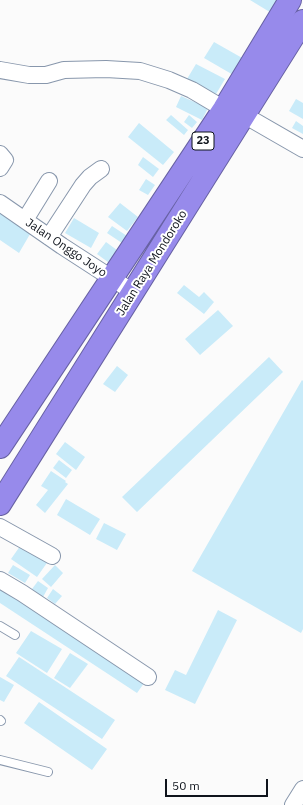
<!DOCTYPE html>
<style>
body{margin:0}
#map{position:relative;width:303px;height:805px;overflow:hidden;background:#fbfbfb;font-family:"IBM Plex Sans",sans-serif}
canvas{display:block}
.scale{position:absolute;left:165px;top:779px;width:103px;height:18px;box-sizing:border-box;border:2px solid #0f141c;border-top:0;padding-left:5px;font-size:12px;line-height:14px;white-space:nowrap;color:#0f141c;-webkit-text-stroke:3px #fff;paint-order:stroke}
</style>
<div id="map">
<canvas width="303" height="805"></canvas>
<div class="scale">50 m</div>
</div>
<script>
const g = document.querySelector('canvas').getContext('2d');
g.lineJoin = 'round';
function fillPath(path, color) { g.fillStyle = color; g.fill(path, 'evenodd'); }
const poly = rows => new Path2D(rows.map(r => 'M' + r).join(''));
function stroke(path, color, width, dash) { g.strokeStyle = color; g.lineWidth = width; g.lineCap = dash ? 'butt' : 'round'; g.setLineDash(dash || []); g.stroke(path); }
function drawText(font, color, halo, rows, align = 'center') {
  g.font = font + ' "IBM Plex Sans",sans-serif'; g.lineWidth = 4; g.setLineDash([]); g.textBaseline = 'middle'; g.strokeStyle = halo; g.fillStyle = color; for (const [text, x, y, turn = 0] of rows) {
    g.save(); g.translate(x, y); g.rotate((+turn || 0) * Math.PI / 180); g.textAlign = isNaN(turn) ? turn : align; if (halo) g.strokeText(text, 0, 0); g.fillText(text, 0, 0); g.restore();
  }
}
fillPath(poly([
 [250,0,282,0,273,14],
 [214,42,244,59,235,76,204,58],
 [196,64,225,79,216,94,187,79],
 [181,96,208,108,202,120,176,107],
 [296,99,303,103,303,119,289,111],
 [171,115,188,130,184,135,166,120],
 [189,115,197,122,192,128,184,122],
 [296,121,303,126,303,134,292,128],
 [139,123,174,152,163,165,128,137],
 [143,157,159,169,153,177,138,165],
 [146,179,155,185,148,195,139,190],
 [120,203,138,217,127,231,108,217],
 [0,211,33,229,19,253,0,240],
 [74,218,99,233,91,248,65,233],
 [112,226,127,236,122,243,107,233],
 [106,242,121,253,112,265,97,254],
 [184,285,199,297,204,292,214,302,204,314,177,293],
 [218,310,233,326,200,355,185,339],
 [269,357,283,372,137,512,122,497],
 [117,366,128,375,115,392,103,384],
 [302,380,303,381,303,629,301,633,192,571],
 [65,442,85,457,76,470,56,454],
 [59,460,72,470,66,478,53,468],
 [51,471,66,481,65,482,68,484,45,513,36,505,48,490,41,486],
 [66,499,100,519,90,535,57,515],
 [104,523,126,534,117,550,96,539],
 [23,542,49,560,37,577,11,559],
 [13,565,30,575,25,583,8,573],
 [55,565,63,573,51,587,42,579],
 [38,581,48,588,43,597,32,589],
 [0,582,147,679,137,693,0,603],
 [53,589,62,596,55,604,47,598],
 [218,610,237,620,195,704,165,690,175,670,186,675],
 [31,631,62,649,47,673,16,653],
 [70,653,88,664,70,688,54,678],
 [19,657,115,720,102,739,6,676],
 [0,677,14,685,4,702,0,700],
 [39,702,107,749,92,770,24,723]
]), '#c9ebf9');
const lane = poly([
 [0,626,15,635],
 [0,720,1,721],
 [0,760,48,772]
]);
const street = poly([
 [0,70,29,75,46,75,64,70,106,69,140,71,169,80,192,90,224,109],
 [244,115,303,149],
 [0,154,5,160,0,168],
 [0,203,62,246,133,292],
 [25,220,49,181],
 [49,237,83,185,90,177,101,169],
 [0,527,52,556],
 [0,580,22,593,148,677],
 [293,805,303,789]
]);
const highway = poly([
 [0,447,224,109,290,0],
 [0,504,303,21]
]);
stroke(lane, '#8897ac', 10);
stroke(street, '#8897ac', 18);
stroke(highway, '#6761a3', 24);
stroke(lane, '#fff', 8);
stroke(street, '#fff', 16);
stroke(highway, '#978aeb', 22);
for (const [x, y, w] of [
 [203,141,22]
]) { const box = new Path2D(); box.roundRect(x - w / 2, y - 9, w, 18, 3); g.fillStyle = '#fff'; g.fill(box); stroke(box, '#0f141c', 1); }
drawText('bold 11px', '#0f141c', null, [
 ["23",203,141]
]);
drawText('12px', '#0f141c', '#fff', [
 ["Jalan Onggo Joyo",66,248,34],
 ["Jalan Raya Mondoroko",152,263,-58]
]);
</script>
